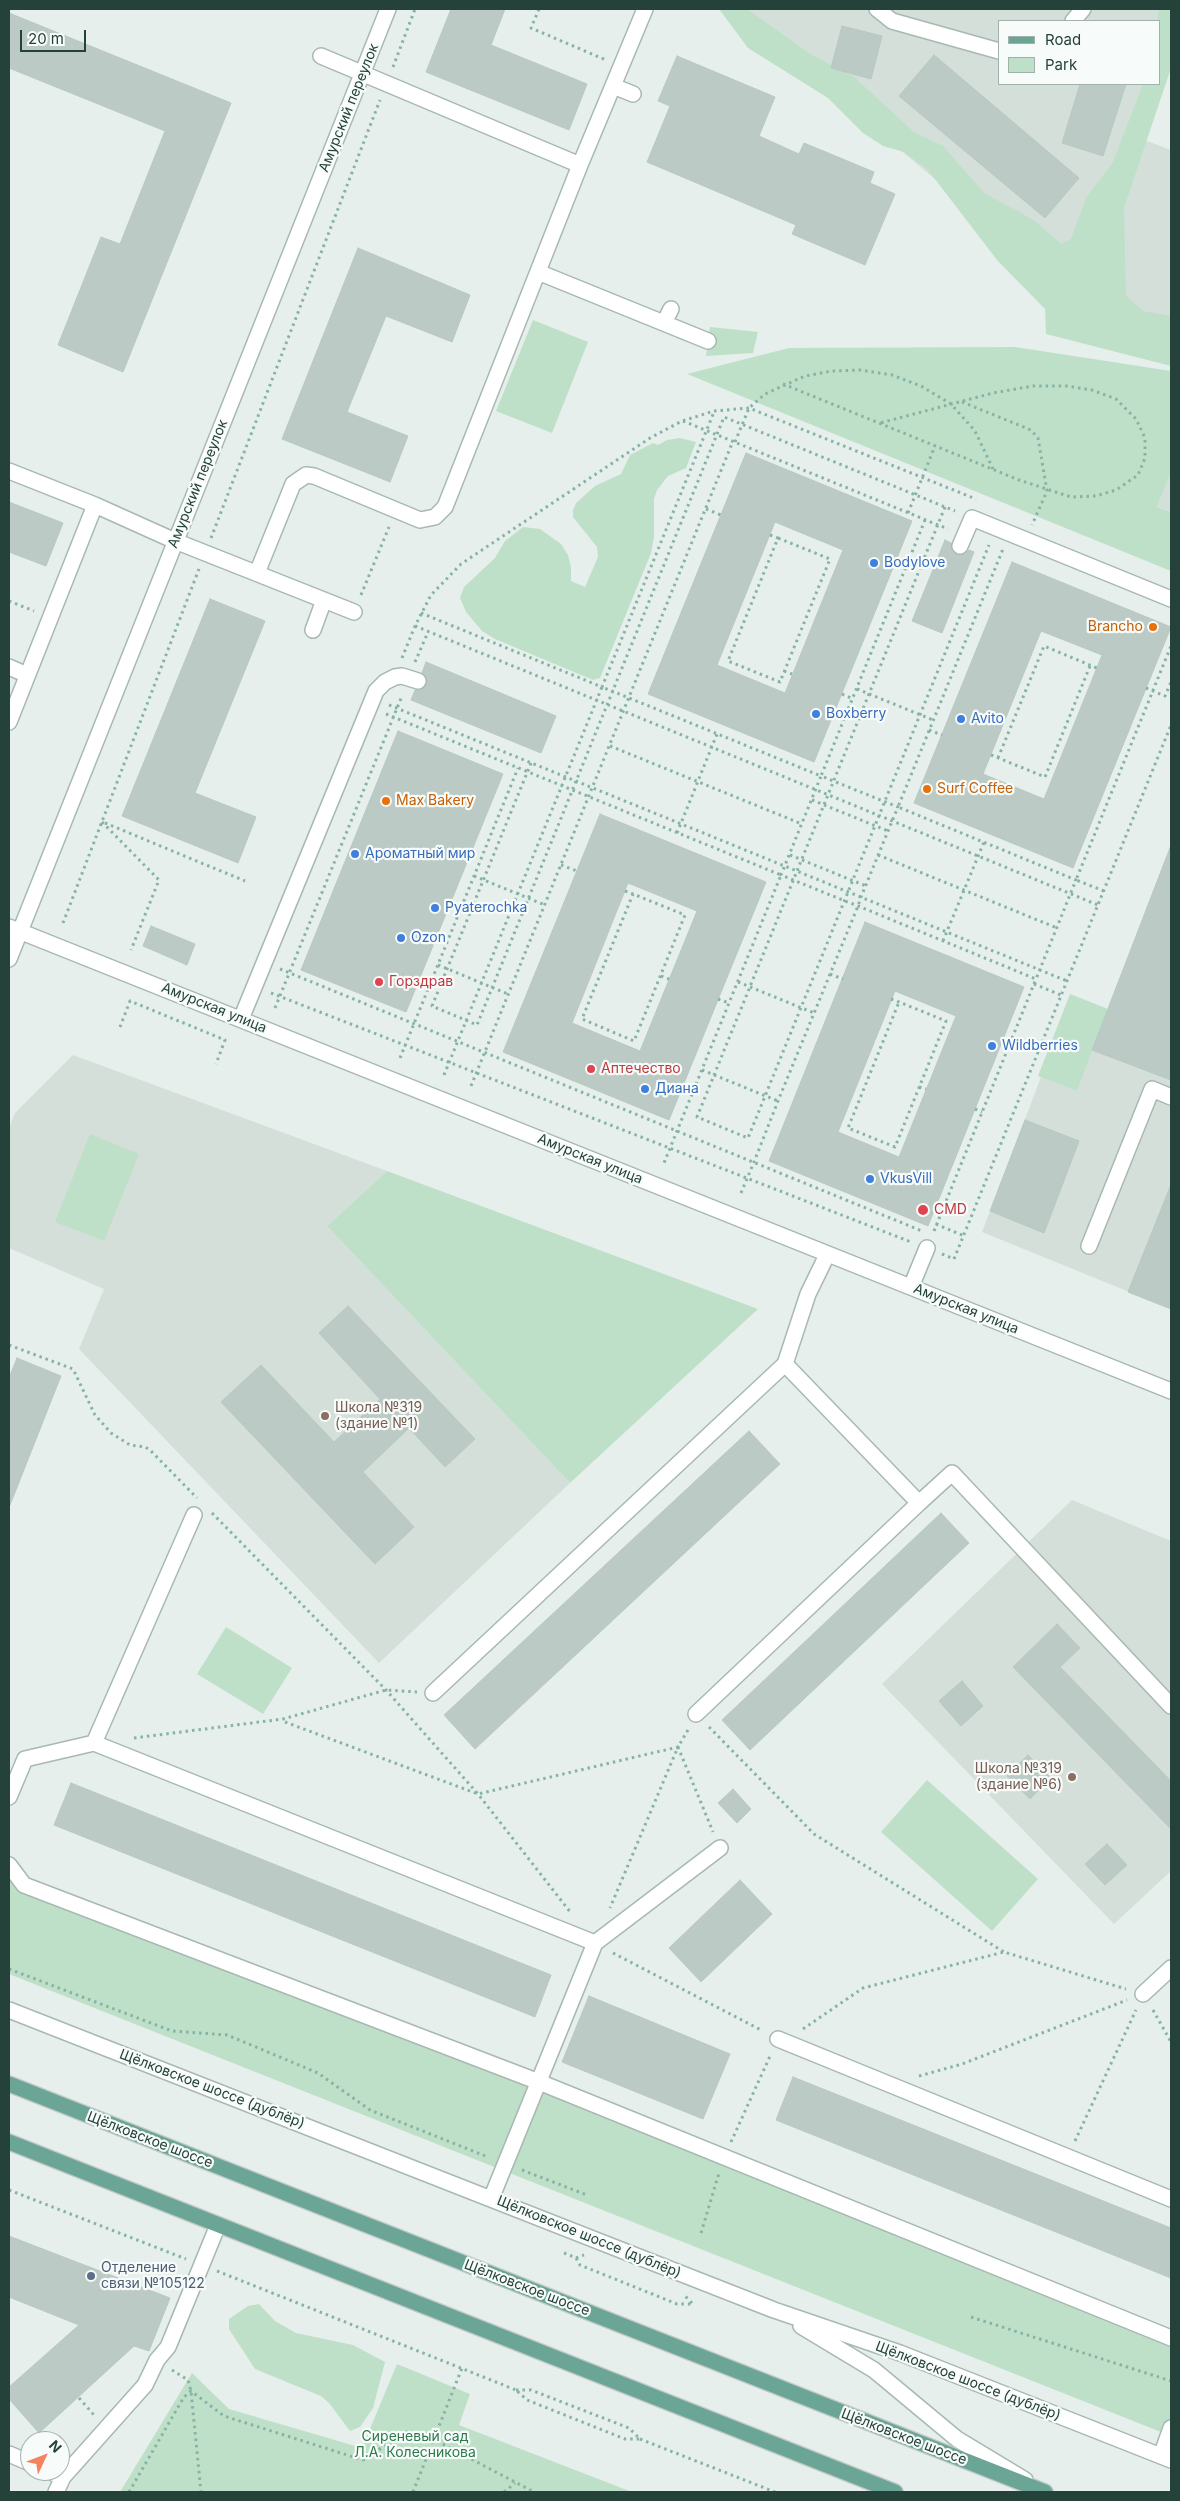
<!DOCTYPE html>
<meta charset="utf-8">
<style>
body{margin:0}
#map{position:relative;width:1180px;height:2501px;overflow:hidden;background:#e6efeb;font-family:Inter,sans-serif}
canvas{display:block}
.frame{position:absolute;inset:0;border:10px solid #24423a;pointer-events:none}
.legend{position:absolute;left:998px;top:20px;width:162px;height:65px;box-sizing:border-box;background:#f7fbf9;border:1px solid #a3b1ad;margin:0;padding:6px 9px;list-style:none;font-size:15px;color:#24423a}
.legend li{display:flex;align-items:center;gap:10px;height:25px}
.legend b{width:25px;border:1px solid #a3b1ad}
.north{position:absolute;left:20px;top:2431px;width:50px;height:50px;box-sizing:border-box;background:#f7fbf9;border:1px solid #a3b1ad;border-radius:50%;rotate:47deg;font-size:14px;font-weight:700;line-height:20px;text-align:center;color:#24423a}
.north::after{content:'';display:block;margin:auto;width:18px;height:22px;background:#f4845f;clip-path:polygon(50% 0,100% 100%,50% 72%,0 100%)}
.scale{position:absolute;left:20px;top:30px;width:66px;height:22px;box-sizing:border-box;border:2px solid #24423a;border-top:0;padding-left:6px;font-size:15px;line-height:18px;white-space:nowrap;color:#24423a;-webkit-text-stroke:4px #f7fbf9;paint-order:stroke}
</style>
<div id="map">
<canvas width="1180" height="2501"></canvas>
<div class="frame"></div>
<ul class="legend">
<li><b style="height:6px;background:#6aa596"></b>Road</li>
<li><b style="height:14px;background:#bfe0c8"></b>Park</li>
</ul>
<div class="north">N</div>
<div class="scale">20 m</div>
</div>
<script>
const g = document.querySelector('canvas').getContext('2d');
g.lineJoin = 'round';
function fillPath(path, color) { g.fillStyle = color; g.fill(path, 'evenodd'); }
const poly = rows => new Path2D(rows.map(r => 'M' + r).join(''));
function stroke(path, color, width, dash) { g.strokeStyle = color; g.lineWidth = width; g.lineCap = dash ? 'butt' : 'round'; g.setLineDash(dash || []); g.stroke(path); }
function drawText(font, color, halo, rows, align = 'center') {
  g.font = font + ' Inter,sans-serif'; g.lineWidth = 4.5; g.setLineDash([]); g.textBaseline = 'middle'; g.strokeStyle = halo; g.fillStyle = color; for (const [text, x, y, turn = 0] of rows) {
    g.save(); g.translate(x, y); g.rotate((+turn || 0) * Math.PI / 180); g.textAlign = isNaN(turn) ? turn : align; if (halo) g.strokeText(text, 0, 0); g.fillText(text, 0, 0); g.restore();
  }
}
fillPath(poly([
 [732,9,1171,9,1159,21,999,21,999,84,1148,84,1131,135,1171,150,1171,331,1078,299],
 [1171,473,1171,512,1157,507],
 [1171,844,1171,1309,982,1232,1041,1077,1077,1090],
 [73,1055,387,1171,327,1226,570,1483,379,1663,79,1349,104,1289,9,1248,9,1128,15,1113],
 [1072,1500,1171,1541,1171,1871,1114,1924,882,1684]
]), '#d4dfda');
fillPath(poly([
 [719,9,747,9,812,55,853,76,914,132,943,146,984,193,1034,220,1061,244,1071,239,1086,198,1113,162,1143,84,1159,84,1157,21,1159,9,1171,9,1171,68,1124,208,1126,296,1143,311,1171,316,1171,366,1046,334,1045,309,997,260,928,170,904,152,883,146,863,133,828,98,748,48],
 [533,320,588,342,552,433,496,411],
 [710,327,758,332,753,353,706,356],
 [1015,347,1171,371,1171,473,1157,507,1171,512,1171,571,687,374,789,348],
 [680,438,696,442,686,468,668,476,657,490,654,499,654,537,651,553,600,678,593,680,495,639,482,631,466,612,460,598,464,587,495,558,505,541,523,527,540,529,561,544,568,555,571,567,571,581,585,587,598,557,597,547,573,517,573,510,576,503,595,486,621,474,630,455,653,443,658,445,667,440],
 [1070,994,1108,1009,1077,1091,1038,1076],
 [90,1134,139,1154,104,1241,55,1222],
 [387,1171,758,1309,570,1483,327,1226],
 [226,1627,292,1668,263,1714,197,1674],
 [927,1780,1038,1879,992,1931,881,1832],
 [9,1876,1171,2347,1171,2436,9,1974],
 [259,2304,275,2321,296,2333,353,2345,385,2362,373,2408,360,2427,350,2431,329,2403,321,2396,255,2369,229,2329,229,2319,248,2306],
 [397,2364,470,2394,459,2425,632,2492,120,2492,192,2373,229,2409,362,2448]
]), '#bfe0c8');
const building = poly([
 [451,9,505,9,491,45,587,84,569,130,426,72,451,9],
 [9,13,231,103,123,372,58,345,101,237,120,244,165,131,9,68,9,13],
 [842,26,882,36,871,79,831,68,842,26],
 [934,55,1079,178,1045,218,899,96,934,55],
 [677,56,775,97,759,136,799,154,804,143,874,172,870,183,895,194,865,265,792,234,796,225,647,162,670,106,658,101,677,56],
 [1080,84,1126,84,1103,156,1062,143,1080,84],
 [358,248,470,295,452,342,386,316,347,412,408,436,390,482,282,439,358,248],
 [746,453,912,521,814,762,648,694,746,453],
 [775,522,843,550,785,693,717,665,775,522],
 [9,502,63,523,46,566,9,552,9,502],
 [945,540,951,543,952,551,957,555,965,554,969,550,974,552,942,633,912,621,945,540],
 [1012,562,1171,627,1073,868,914,803,1012,562],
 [1041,631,1102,655,1044,799,983,774,1041,631],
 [210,599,265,621,195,793,256,817,238,863,122,816,210,599],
 [426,662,556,716,541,753,411,700,415,690,421,690,427,684,427,678,422,673,426,662],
 [398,731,503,774,406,1012,301,970,398,731],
 [600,814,766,882,669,1120,503,1052,600,814],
 [628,883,697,911,640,1051,572,1023,628,883],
 [1170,848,1171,848,1171,1080,1092,1050,1170,848],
 [865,922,1024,987,928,1226,769,1161,865,922],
 [895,991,956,1016,899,1157,838,1132,895,991],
 [151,926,195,944,187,965,143,946,151,926],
 [1025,1120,1079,1141,1044,1233,990,1211,1025,1120],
 [1170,1187,1171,1187,1171,1309,1128,1292,1170,1187],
 [348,1306,475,1439,445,1467,409,1428,363,1472,414,1527,375,1564,221,1402,261,1365,334,1442,380,1399,319,1333,348,1306],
 [17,1358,61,1376,10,1505,9,1378,17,1358],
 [749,1431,780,1464,475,1749,444,1715,749,1431],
 [941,1513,969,1543,750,1750,722,1720,941,1513],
 [1057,1624,1080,1648,1060,1667,1171,1781,1171,1829,1013,1667,1057,1624],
 [962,1681,983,1706,961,1726,939,1701,962,1681],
 [1028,1755,1051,1778,1030,1799,1007,1776,1028,1755],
 [71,1783,551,1975,535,2017,54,1825,71,1783],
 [733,1789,751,1809,737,1823,718,1803,733,1789],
 [1107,1844,1127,1865,1105,1885,1085,1864,1107,1844],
 [740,1880,772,1914,701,1982,669,1948,740,1880],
 [589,1996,730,2054,703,2119,562,2062,589,1996],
 [793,2077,1171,2228,1171,2278,776,2120,793,2077],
 [9,2236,170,2298,149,2351,134,2346,39,2433,9,2399,9,2387,79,2325,9,2297,9,2236]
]);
fillPath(building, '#bbcac4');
stroke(building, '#b8c9c2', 1);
const minor = poly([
 [877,9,892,21,999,51],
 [1073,21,1083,9],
 [321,56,580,165],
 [613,86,633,94],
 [538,272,708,341],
 [664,323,671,309],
 [9,471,95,505,175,541,354,612],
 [960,546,972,518,1171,599],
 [257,573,293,484,306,475,314,476,420,520,435,517,445,507,580,165,645,9],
 [313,630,324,600],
 [9,667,27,675],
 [9,722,95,505],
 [9,927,1171,1391],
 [9,959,388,9],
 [241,1019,376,691,385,682,395,677,402,676,418,681],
 [1089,1246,1152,1089,1171,1097],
 [911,1287,927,1248],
 [919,1503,952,1473,1171,1706],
 [433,1693,785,1364,808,1294,827,1255],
 [696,1714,919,1503,785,1364],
 [94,1743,194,1515],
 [9,1797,25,1759,94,1743,595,1943],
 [9,1865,24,1885,539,2082,1171,2338],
 [1143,1994,1171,1968],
 [9,2010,774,2310,900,2353,1171,2460],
 [778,2039,1171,2199],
 [491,2199,595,1943,720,1848],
 [801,2326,874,2370,957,2439,1025,2480],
 [9,2454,30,2463],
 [1161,2456,1171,2428],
 [48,2471,63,2477,56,2492],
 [63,2477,145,2385,157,2360,168,2347,218,2225]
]);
const major = poly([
 [9,2084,1045,2492],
 [9,2142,895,2492]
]);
stroke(minor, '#a8b8b2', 18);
stroke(major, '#c2cac8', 18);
stroke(poly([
 [539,9,531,28,606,60],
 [393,67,415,9],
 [783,384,1019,480,1071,497,1096,496,1116,490,1138,475,1145,458,1145,438,1136,419,1116,399,1092,390,1067,386,1033,386,993,393,880,423],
 [962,402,1031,430,1038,438,1047,491,1032,525],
 [683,421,948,529],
 [735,442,749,408,765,394,805,376,832,371,860,370,892,375,921,386,951,404,975,431,993,469],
 [945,507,697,1117,748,1138,989,545],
 [706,509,721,515],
 [908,513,935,446],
 [770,535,778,538,728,661,780,682,830,559,778,538],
 [211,538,380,100],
 [361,595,389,527],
 [9,601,34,611],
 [421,613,602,687,714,412],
 [415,626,1098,905],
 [402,658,415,626,431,595,461,564,650,438,682,421,714,411,749,408,976,499],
 [415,662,428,632],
 [784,671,792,674],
 [1146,688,1165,696,1171,682],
 [857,689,933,720],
 [842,694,853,699],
 [389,705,1067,981],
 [386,714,781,875,664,1163],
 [929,730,942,735],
 [610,746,802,824],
 [991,755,1045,777,1090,666],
 [998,758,1044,646,1097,668],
 [531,763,432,1006,477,1025,724,417,955,511],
 [812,800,888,831],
 [102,822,159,880,131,950],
 [105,823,245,881],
 [677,833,717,734],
 [790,855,866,886],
 [878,855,1057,928],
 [561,865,577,871],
 [474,876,545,905],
 [625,891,633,894,685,915,634,1041,582,1019,633,894],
 [1104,891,1076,880,1171,646],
 [63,923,199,569],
 [943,941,984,842],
 [438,965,508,994],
 [280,969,922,1231],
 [830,974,843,979],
 [661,976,669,979],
 [738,982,814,1013],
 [1034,984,1061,995],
 [271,993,911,1242],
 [718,999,729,1003],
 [891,999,899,1002,946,1021,895,1147,848,1128,899,1002],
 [275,1008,402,696],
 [120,1027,130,1001,225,1040,216,1064],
 [400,1058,518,768],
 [702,1070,778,1101],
 [444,1075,602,687,821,776,925,520],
 [471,1086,733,441],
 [919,1087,926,1089],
 [975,1109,982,1112],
 [741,1193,754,1162,778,1101,858,906,861,897,888,831,898,807,821,776,781,875,845,901,858,906,1036,979,1076,880,898,807,1003,549],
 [936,1224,964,1236],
 [934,1231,1036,979],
 [942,1254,954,1259,1171,725],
 [9,1345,73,1369,95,1415,111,1433,130,1445,145,1447,150,1450,197,1498],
 [212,1513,386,1690,478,1794,571,1913],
 [285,1722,478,1794,678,1747,610,1908],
 [709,1727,814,1834,1004,1952],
 [688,1730,678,1747,713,1832],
 [134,1738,283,1719,386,1690,417,1692],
 [613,1953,763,2031],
 [9,1969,172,2031,227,2035,318,2073,370,2110,488,2157],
 [1153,2010,1171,2042],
 [803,2029,863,1988,1004,1952,1126,1989],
 [919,2076,962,2064,1127,2000],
 [1075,2141,1136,2010],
 [731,2142,771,2054],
 [522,2170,587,2195],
 [9,2190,186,2259],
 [701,2233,719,2173],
 [564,2253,576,2258,584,2255],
 [576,2258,580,2265,677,2304,693,2304,684,2295],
 [217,2271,516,2390],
 [971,2317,1171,2381],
 [172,2370,188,2380,191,2391,201,2492],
 [516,2390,531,2390,629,2428,640,2439,625,2439,527,2400,516,2390],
 [79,2398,94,2415],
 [640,2439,775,2492],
 [129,2492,184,2397,191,2391,224,2416,363,2460,406,2432,433,2439,534,2492],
 [413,2492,462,2368],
 [504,2492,515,2483]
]), '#86b3a5', 3, [2.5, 4]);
stroke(minor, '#fff', 15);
stroke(major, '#6aa596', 15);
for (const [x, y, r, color] of [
 [874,563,5,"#3f7fe0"],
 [1153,627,5,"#e8710a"],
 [816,714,5,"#3f7fe0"],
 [961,719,5,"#3f7fe0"],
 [927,789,5,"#e8710a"],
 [386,801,5,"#e8710a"],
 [355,854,5,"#3f7fe0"],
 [435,908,5,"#3f7fe0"],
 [401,938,5,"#3f7fe0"],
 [379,982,5,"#e0444e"],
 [992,1046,5,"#3f7fe0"],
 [591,1069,5,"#e0444e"],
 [645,1089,5,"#3f7fe0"],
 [870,1179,5,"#3f7fe0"],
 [923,1210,6,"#e0444e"],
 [325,1416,5,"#8d6e63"],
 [1072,1777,5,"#8d6e63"],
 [91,2276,5,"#5c6f8a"]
]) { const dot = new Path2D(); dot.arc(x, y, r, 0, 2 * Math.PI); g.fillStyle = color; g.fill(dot); stroke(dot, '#f7fbf9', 2); }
drawText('14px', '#24423a', '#f7fbf9', [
 ["Амурский переулок",349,108,-68],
 ["Амурский переулок",198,484,-68],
 ["Амурская улица",214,1008,22],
 ["Амурская улица",590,1159,22],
 ["Амурская улица",966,1309,22],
 ["Щёлковское шоссе (дублёр)",212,2089,21],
 ["Щёлковское шоссе",150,2140,21],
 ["Щёлковское шоссе (дублёр)",589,2237,22],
 ["Щёлковское шоссе",527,2288,21],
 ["Щёлковское шоссе (дублёр)",968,2381,21],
 ["Щёлковское шоссе",904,2437,21]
]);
drawText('14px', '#366cbe', '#f7fbf9', [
 ["Bodylove",884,563],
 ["Boxberry",826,714],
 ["Avito",971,719],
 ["Ароматный мир",365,854],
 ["Pyaterochka",445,908],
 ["Ozon",411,938],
 ["Wildberries",1002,1046],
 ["Диана",655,1089],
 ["VkusVill",880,1179]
], 'left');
drawText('14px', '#c56008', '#f7fbf9', [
 ["Brancho",1143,627,"right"],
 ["Surf Coffee",937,789],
 ["Max Bakery",396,801]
], 'left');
drawText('14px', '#be3a42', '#f7fbf9', [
 ["Горздрав",389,982],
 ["Аптечество",601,1069],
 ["CMD",934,1210]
], 'left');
drawText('14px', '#785e54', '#f7fbf9', [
 ["Школа №319",335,1408],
 ["(здание №1)",335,1424],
 ["Школа №319",1062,1769,"right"],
 ["(здание №6)",1062,1785,"right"]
], 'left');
drawText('14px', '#4e5e75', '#f7fbf9', [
 ["Отделение",101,2268],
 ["связи №105122",101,2284]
], 'left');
drawText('14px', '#2d7a4b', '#f7fbf9', [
 ["Сиреневый сад",415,2437],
 ["Л.А. Колесникова",415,2453]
]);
</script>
